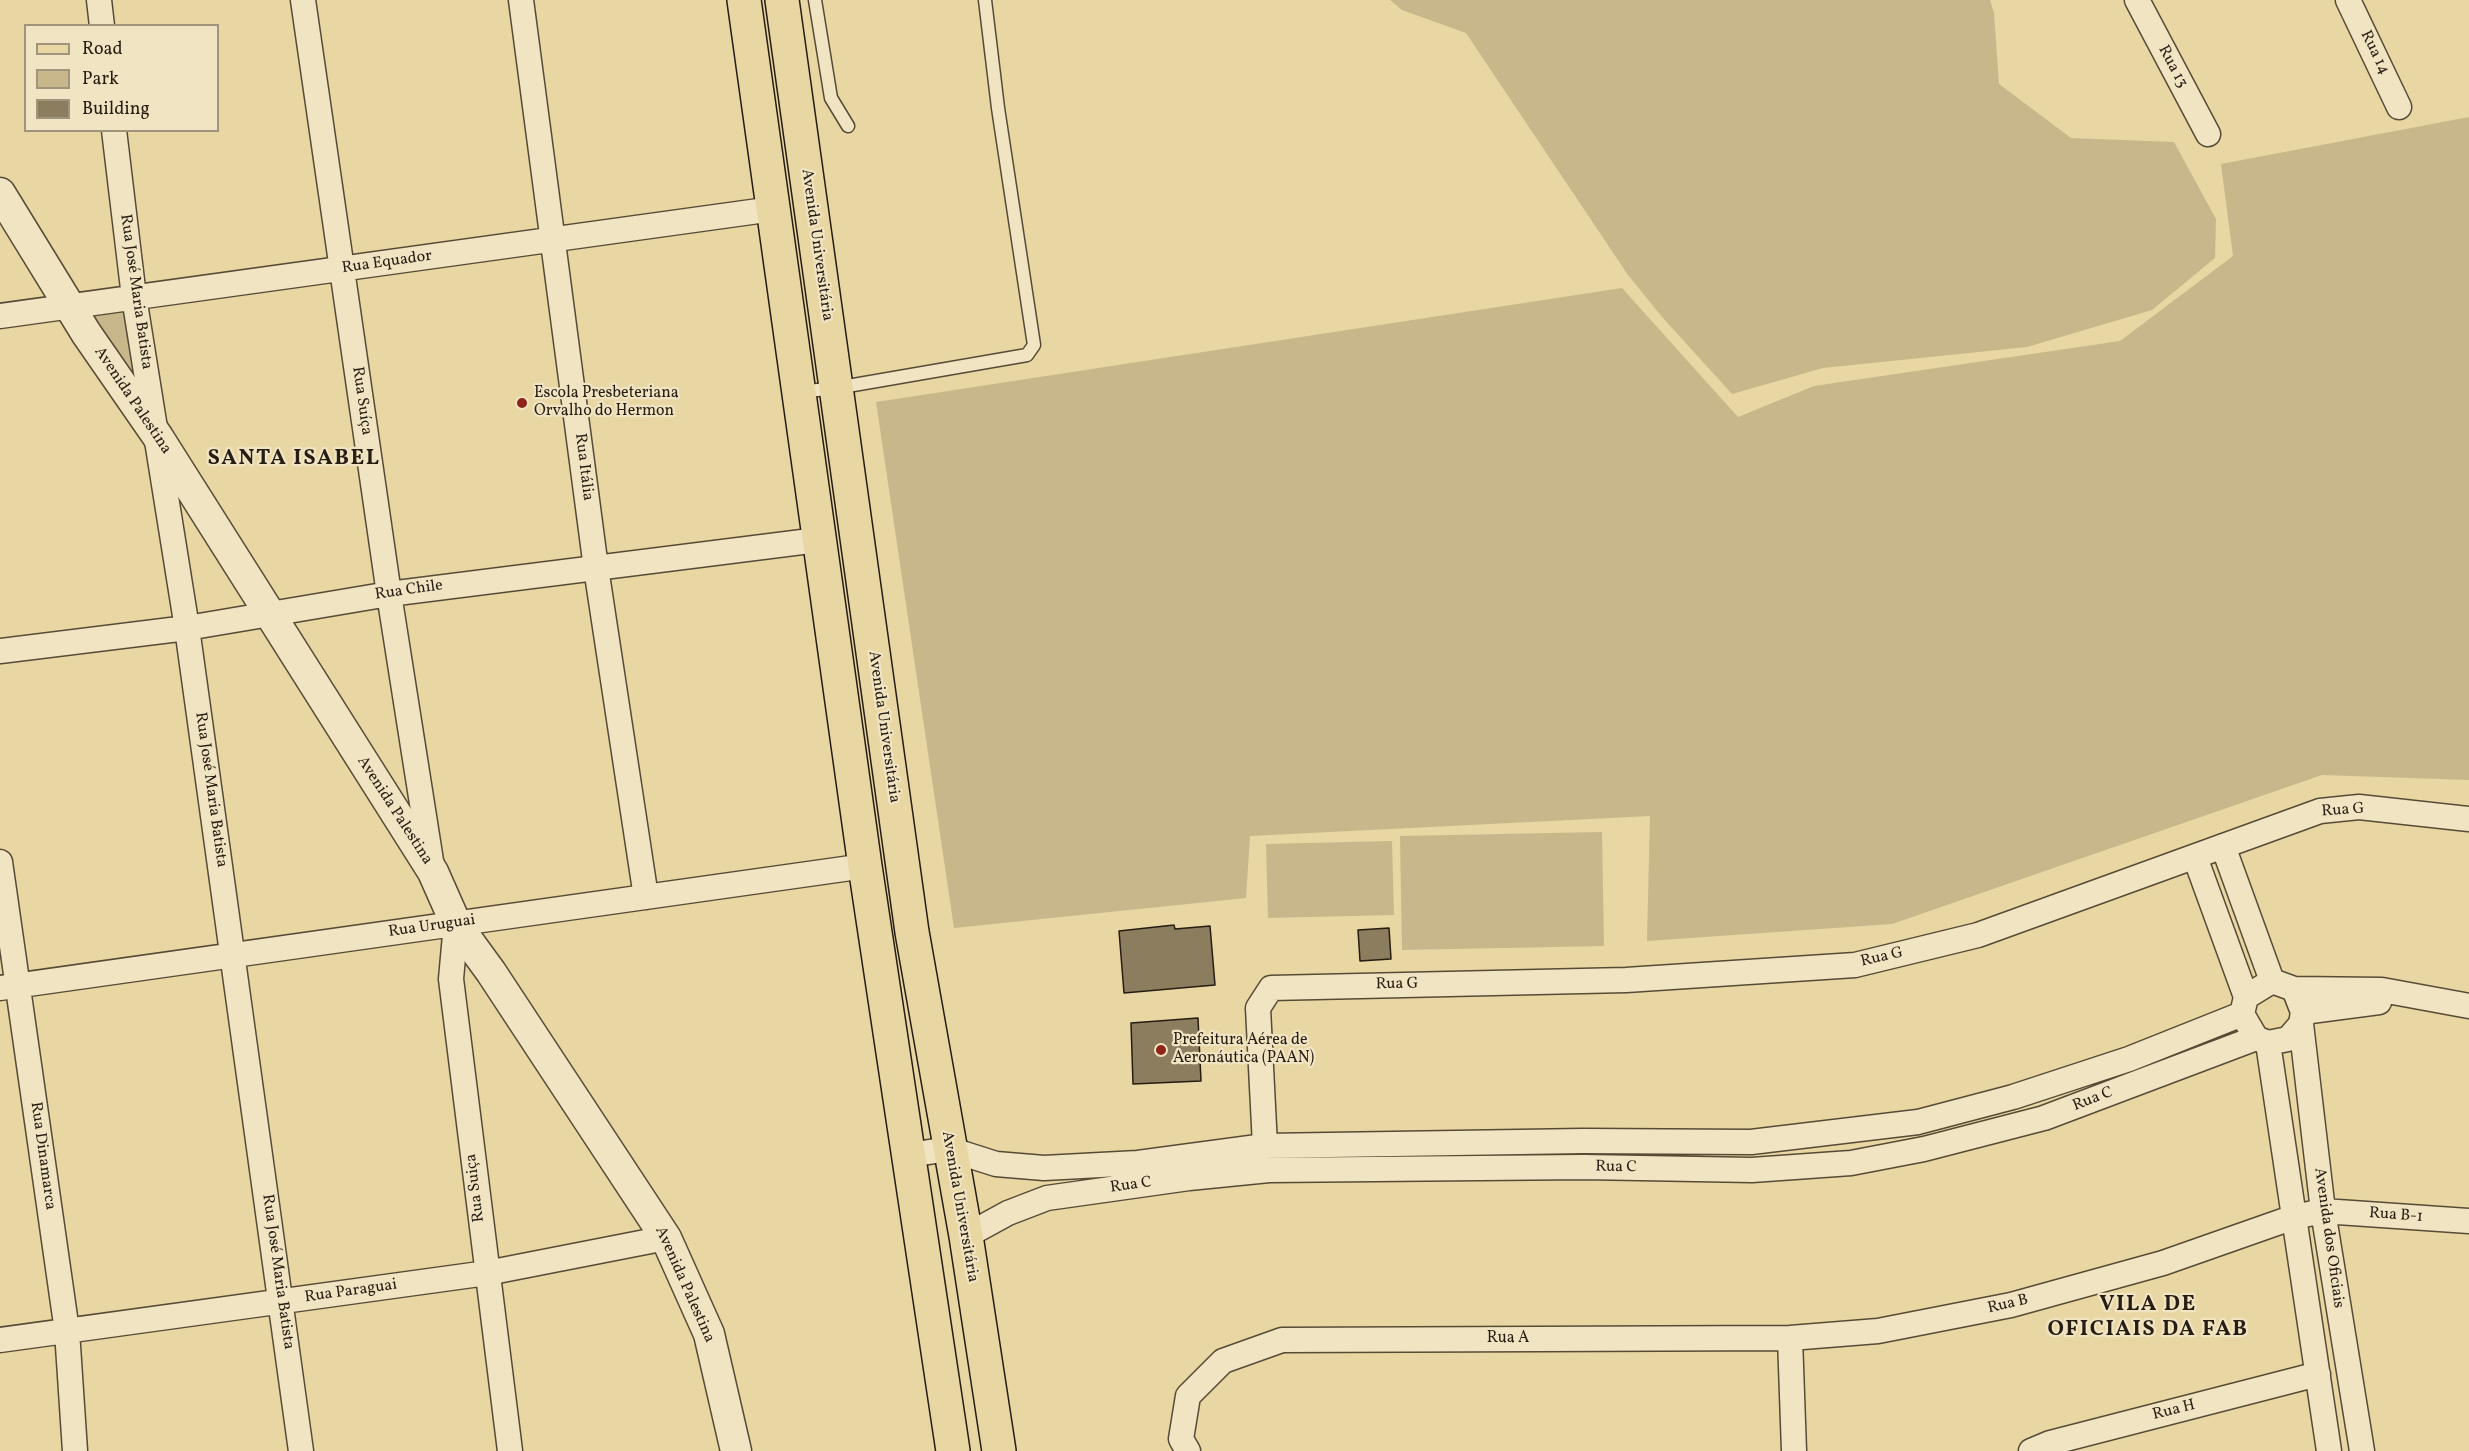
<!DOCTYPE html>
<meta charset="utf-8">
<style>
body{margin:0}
#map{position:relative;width:2469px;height:1451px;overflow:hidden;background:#e8d6a3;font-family:Vollkorn,serif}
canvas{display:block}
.legend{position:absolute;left:24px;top:24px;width:195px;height:108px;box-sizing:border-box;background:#f0e4c3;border:2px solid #a0947c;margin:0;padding:8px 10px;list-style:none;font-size:18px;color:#271d12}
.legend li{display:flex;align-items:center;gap:12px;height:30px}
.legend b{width:30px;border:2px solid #a0947c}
</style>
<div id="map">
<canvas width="2469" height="1451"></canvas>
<ul class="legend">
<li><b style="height:8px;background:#e8d6a3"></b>Road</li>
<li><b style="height:16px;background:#c7b78a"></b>Park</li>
<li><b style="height:16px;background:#8b7d5d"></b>Building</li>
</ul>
</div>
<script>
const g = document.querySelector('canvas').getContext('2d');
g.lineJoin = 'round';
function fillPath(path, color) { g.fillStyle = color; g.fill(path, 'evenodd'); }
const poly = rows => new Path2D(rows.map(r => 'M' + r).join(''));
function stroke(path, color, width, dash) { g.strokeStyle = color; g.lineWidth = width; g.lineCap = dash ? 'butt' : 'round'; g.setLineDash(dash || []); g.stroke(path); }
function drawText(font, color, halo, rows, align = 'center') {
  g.font = font + ' Vollkorn,serif'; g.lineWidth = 4.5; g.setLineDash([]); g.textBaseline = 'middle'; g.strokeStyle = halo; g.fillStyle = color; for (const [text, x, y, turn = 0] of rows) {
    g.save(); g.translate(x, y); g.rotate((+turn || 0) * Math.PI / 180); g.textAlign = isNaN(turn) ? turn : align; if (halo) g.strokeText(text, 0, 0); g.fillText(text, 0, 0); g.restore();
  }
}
fillPath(poly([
 [1390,0,1990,0,1994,13,1999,84,2071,138,2174,142,2216,219,2215,258,2152,310,2027,347,1823,368,1732,394,1663,318,1628,275,1466,33,1402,10],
 [2469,117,2469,780,2322,775,1892,924,1647,941,1650,816,1250,836,1246,898,954,928,876,402,1622,288,1738,417,1814,386,2120,341,2233,256,2221,164],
 [134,303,143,385,85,312],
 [1602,832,1604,946,1402,950,1400,836],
 [1392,841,1394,915,1268,918,1266,844]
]), '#c7b78a');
const building = poly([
 [1174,925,1175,929,1210,926,1215,985,1124,993,1119,931,1174,925],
 [1389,928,1391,959,1360,961,1358,930,1389,928],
 [1198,1018,1201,1081,1133,1084,1131,1023,1198,1018]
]);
fillPath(building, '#8b7d5d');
stroke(building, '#271d12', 1.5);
const service = poly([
 [815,0,831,98,848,126],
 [799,392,836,388,1027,355,1034,345,998,108,985,0]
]);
const minor = poly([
 [99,0,102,26],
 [303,0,389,594,432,867],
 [521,0,596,568,646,897],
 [2137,0,2208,134],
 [2348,0,2399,107],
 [114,130,134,297,187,628,301,1451],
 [0,316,773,209],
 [0,651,187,628,389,594,818,540],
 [2223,846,2272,981],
 [2195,857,2246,997],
 [0,862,67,1331,75,1451],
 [456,924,451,979,510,1451],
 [0,988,865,866],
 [2294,989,2303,1012,2301,1024,2288,1039,2268,1043,2256,1038,2242,1014,2246,997,2272,981,2294,989,2382,990,2469,1006],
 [2303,1012,2379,1002],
 [2301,1024,2323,1211,2362,1451],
 [2268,1043,2329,1451],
 [909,1155,949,1149,996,1164,1044,1168,1138,1163,1265,1146,1583,1141,1751,1142,1918,1122,2013,1097,2129,1059,2242,1014],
 [1269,1170,1265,1146,1258,1008,1271,988,1626,980,1855,965,1978,935,2320,811,2359,807,2469,819],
 [966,1236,1008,1213,1047,1198,1189,1178,1269,1170,1584,1167,1752,1170,1851,1163,1924,1149,2044,1118,2256,1038],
 [1790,1338,1794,1451],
 [0,1340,487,1273,666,1238],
 [1188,1451,1181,1439,1188,1396,1223,1361,1282,1340,1790,1338,1878,1331,2011,1305,2163,1263,2294,1217,2323,1211,2469,1221],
 [2031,1451,2050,1443,2318,1374]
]);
const tertiary = poly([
 [0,193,86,333,158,437,433,872,456,924,491,972,666,1238,709,1334,736,1451]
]);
const primary = poly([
 [744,0,865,866,953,1451],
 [782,0,912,932,966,1236,999,1451]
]);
stroke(service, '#574b36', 15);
stroke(minor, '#574b36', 27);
stroke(tertiary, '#574b36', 33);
stroke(primary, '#271d12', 36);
stroke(service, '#f0e4c3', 12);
stroke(minor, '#f0e4c3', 24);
stroke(tertiary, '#f0e4c3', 30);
stroke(primary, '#e8d6a3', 33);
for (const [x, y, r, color] of [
 [522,403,6,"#8f2418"],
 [1161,1050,6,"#8f2418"]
]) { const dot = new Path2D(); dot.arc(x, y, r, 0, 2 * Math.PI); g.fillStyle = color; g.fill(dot); stroke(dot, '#f0e4c3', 2); }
drawText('16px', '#271d12', '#f0e4c3', [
 ["Rua 14",2374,53,64],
 ["Rua 13",2172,67,62],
 ["Avenida Universitária",816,245,82],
 ["Rua Equador",387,263,-8],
 ["Rua José Maria Batista",135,292,82],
 ["Avenida Palestina",132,401,56],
 ["Rua Suíça",361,401,82],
 ["Rua Itália",583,467,83],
 ["Rua Chile",409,591,-8],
 ["Avenida Universitária",883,727,82],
 ["Rua José Maria Batista",210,790,82],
 ["Avenida Palestina",394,811,57],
 ["Rua G",2343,811,-4],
 ["Rua Uruguai",432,927,-8],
 ["Rua G",1882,958,-13],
 ["Rua G",1397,985,-1],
 ["Rua C",2093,1100,-21],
 ["Rua Dinamarca",42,1156,82],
 ["Rua C",1616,1168,1],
 ["Rua C",1131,1186,-8],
 ["Rua Suiça",476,1188,-97],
 ["Avenida Universitária",959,1207,80],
 ["Rua B-1",2396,1216,4],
 ["Avenida dos Oficiais",2328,1238,82],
 ["Rua José Maria Batista",277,1272,82],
 ["Avenida Palestina",684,1285,66],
 ["Rua Paraguai",351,1292,-8],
 ["Rua B",2008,1305,-13],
 ["Rua A",1508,1339],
 ["Rua H",2174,1411,-14]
]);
drawText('16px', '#271d12', '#f0e4c3', [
 ["Escola Presbeteriana",534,394],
 ["Orvalho do Hermon",534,412],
 ["Prefeitura Aérea de",1173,1041],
 ["Aeronáutica (PAAN)",1173,1059]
], 'left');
g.letterSpacing = '1.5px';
drawText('bold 22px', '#271d12', '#f0e4c3', [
 ["SANTA ISABEL",294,460],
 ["VILA DE",2148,1306],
 ["OFICIAIS DA FAB",2148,1331]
]);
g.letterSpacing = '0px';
</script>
